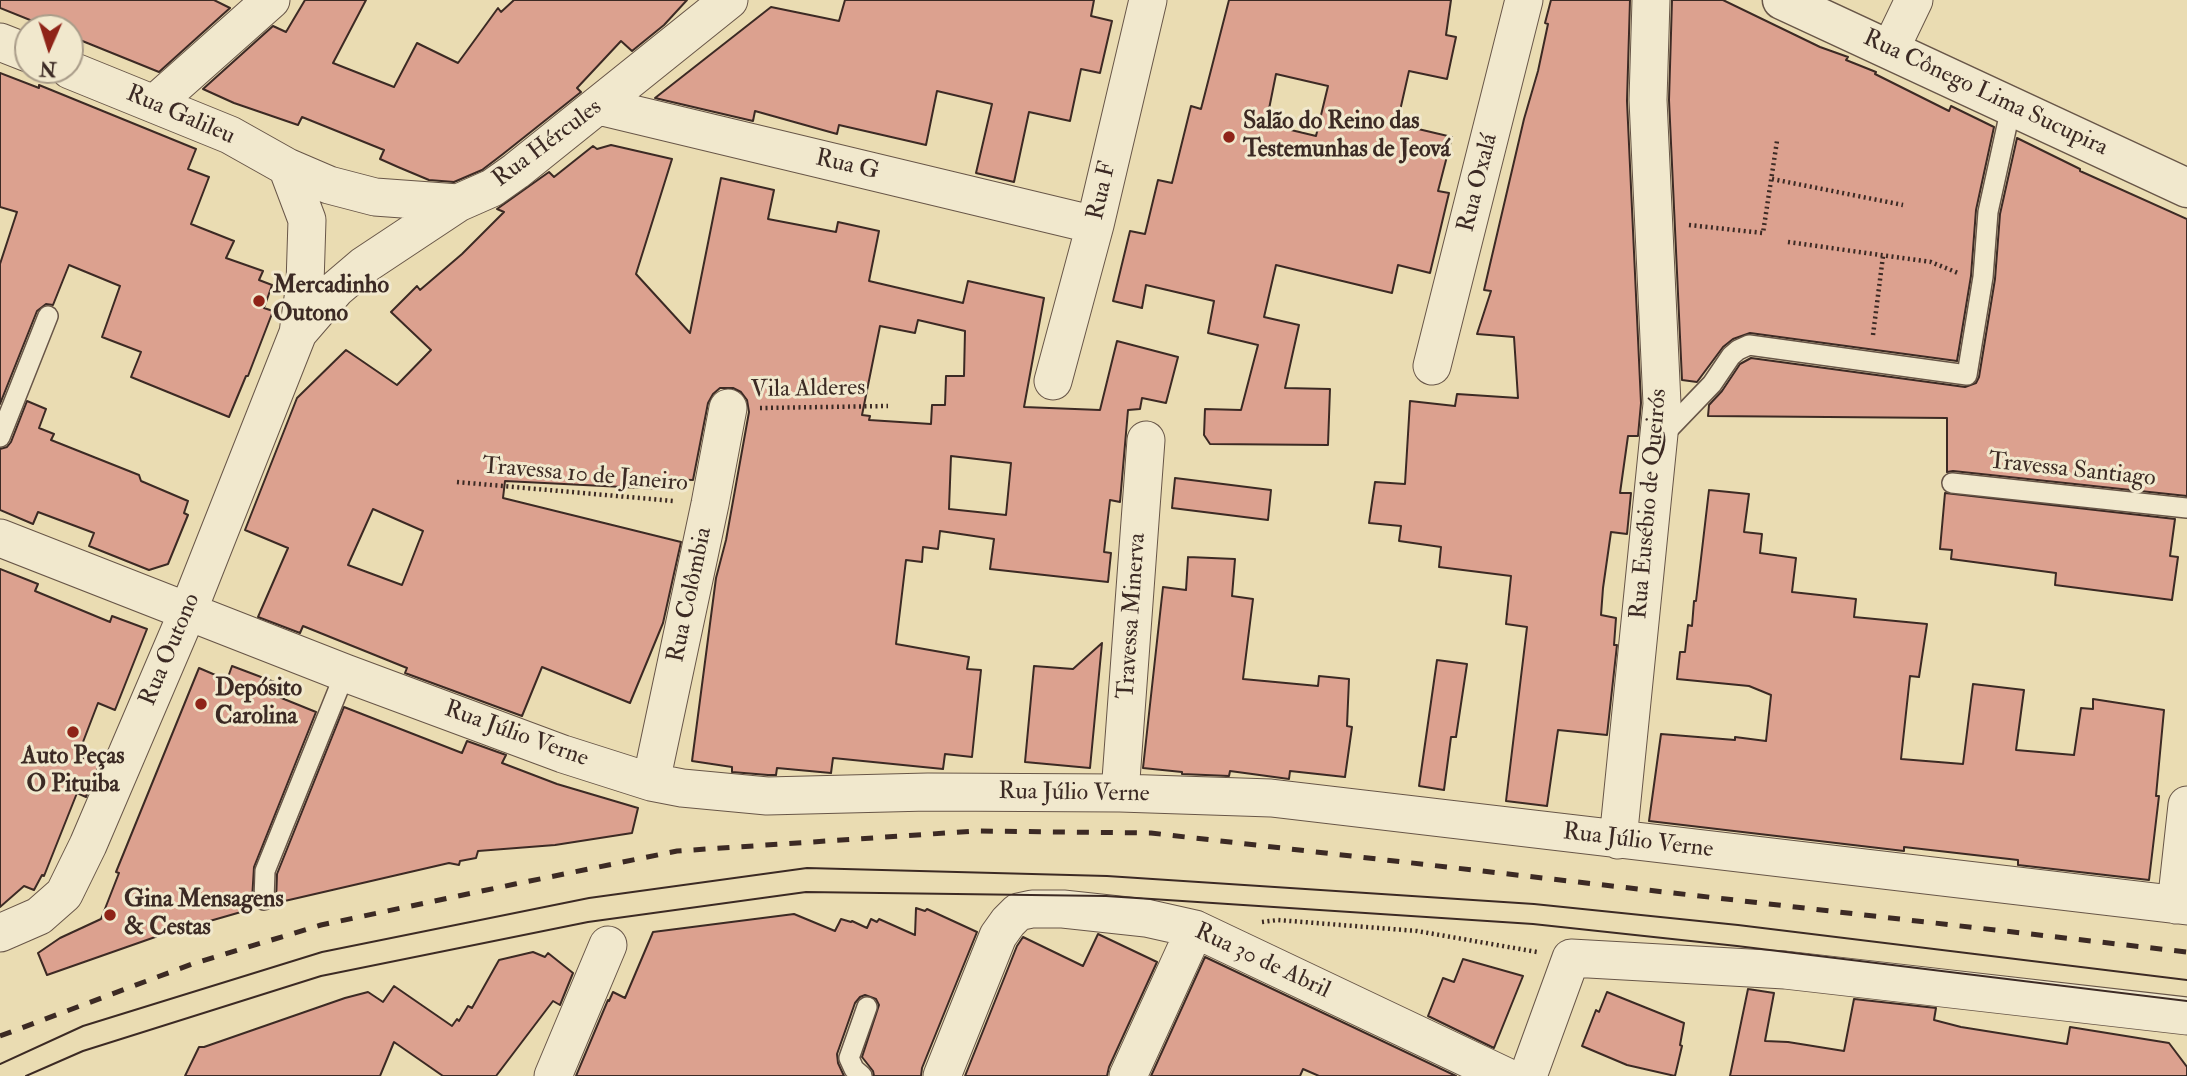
<!DOCTYPE html>
<meta charset="utf-8">
<style>
body{margin:0}
#map{position:relative;width:2187px;height:1076px;overflow:hidden;background:#eadcb2;font-family:"IM FELL Double Pica",serif}
canvas{display:block}
.north{position:absolute;left:14px;top:14px;width:70px;height:70px;box-sizing:border-box;background:#f1e8cd;border:2px solid #a99c89;border-radius:50%;rotate:183deg;font-size:19px;font-weight:700;line-height:28px;text-align:center;color:#3c2a24}
.north::after{content:'';display:block;margin:auto;width:24px;height:32px;background:#8f2418;clip-path:polygon(50% 0,100% 100%,50% 72%,0 100%)}
</style>
<div id="map">
<canvas width="2187" height="1076"></canvas>
<div class="north">N</div>
</div>
<script>
const g = document.querySelector('canvas').getContext('2d');
g.lineJoin = 'round';
function fillPath(path, color) { g.fillStyle = color; g.fill(path, 'evenodd'); }
const poly = rows => new Path2D(rows.map(r => 'M' + r).join(''));
function stroke(path, color, width, dash) { g.strokeStyle = color; g.lineWidth = width; g.lineCap = dash ? 'butt' : 'round'; g.setLineDash(dash || []); g.stroke(path); }
function drawText(font, color, halo, rows, align = 'center') {
  g.font = font + ' "IM FELL Double Pica",serif'; g.lineWidth = 6; g.setLineDash([]); g.textBaseline = 'middle'; g.strokeStyle = halo; g.fillStyle = color; for (const [text, x, y, turn = 0] of rows) {
    g.save(); g.translate(x, y); g.rotate((+turn || 0) * Math.PI / 180); g.textAlign = isNaN(turn) ? turn : align; if (halo) g.strokeText(text, 0, 0); g.fillText(text, 0, 0); g.restore();
  }
}
const building = poly([
 [0,0,214,0,230,8,159,72,70,36,70,28,50,28,0,8,0,0],
 [305,0,366,0,333,63,394,87,417,43,458,63,498,8,501,12,514,0,687,0,664,25,632,51,621,41,577,88,581,92,503,154,482,170,454,182,429,180,398,167,380,159,384,150,302,117,298,125,234,103,203,89,273,26,286,32,305,0],
 [845,0,1094,0,1091,16,1112,21,1100,73,1081,69,1070,121,1029,112,1014,182,976,173,992,104,937,91,926,145,839,125,837,134,755,111,753,121,655,98,771,7,839,21,845,0],
 [1229,0,1451,0,1446,35,1456,37,1447,79,1409,71,1397,124,1452,137,1438,191,1449,193,1430,273,1398,265,1392,293,1276,265,1264,317,1299,325,1285,388,1330,389,1328,445,1210,444,1204,435,1205,409,1241,410,1258,345,1208,333,1214,301,1146,285,1142,308,1113,301,1130,231,1145,234,1158,180,1172,183,1191,106,1201,109,1229,0],
 [1276,74,1328,86,1316,136,1266,124,1276,74],
 [1551,0,1630,0,1627,101,1641,403,1638,436,1628,436,1620,493,1631,493,1627,534,1611,532,1603,588,1601,615,1616,618,1614,645,1617,645,1607,735,1558,730,1547,806,1506,801,1527,627,1506,624,1511,576,1439,567,1441,547,1399,541,1401,526,1369,523,1375,482,1405,484,1410,401,1455,406,1457,394,1518,398,1514,337,1477,334,1491,291,1484,290,1524,119,1538,71,1548,24,1545,23,1551,0],
 [1672,0,1723,0,1820,47,1848,57,1846,60,1876,72,1875,74,1949,111,1951,106,1994,127,1976,210,1971,276,1957,361,1750,333,1733,339,1723,347,1697,382,1682,380,1669,100,1672,0],
 [0,73,39,88,39,85,196,149,188,169,209,177,191,224,234,241,226,258,263,271,259,280,272,285,264,308,273,311,248,376,246,376,229,417,131,377,141,352,102,337,120,286,69,265,53,305,46,304,37,311,0,404,0,264,17,212,0,207,0,73],
 [2017,138,2080,169,2080,171,2187,219,2187,496,1953,471,1947,472,1947,418,1708,416,1709,405,1722,391,1740,364,1751,358,1965,387,1976,383,1979,377,1995,279,2000,214,2017,138],
 [611,145,672,159,636,274,690,333,721,178,774,190,768,219,836,232,838,222,879,231,869,281,963,303,968,281,1044,298,1024,407,1100,410,1117,341,1178,357,1166,403,1142,398,1140,409,1128,410,1120,502,1110,500,1104,552,1111,553,1108,582,990,569,994,539,940,531,938,549,923,547,922,562,906,560,896,644,969,657,967,669,981,670,972,757,945,754,943,769,833,758,831,773,777,768,776,775,768,775,732,772,732,767,692,761,716,578,726,540,749,412,747,400,741,392,733,388,720,388,713,394,708,403,693,480,663,479,662,489,505,481,503,498,681,542,663,623,630,703,542,667,522,716,405,673,407,668,303,626,300,633,258,617,288,548,245,530,297,398,346,350,397,385,431,350,391,312,417,286,420,290,462,254,504,212,497,209,549,172,554,177,593,146,597,149,611,145],
 [918,320,965,331,964,376,946,376,945,405,932,405,931,424,869,420,870,416,862,415,880,326,915,333,918,320],
 [951,456,1011,463,1006,515,949,509,951,456],
 [373,509,423,531,402,585,348,565,373,509],
 [27,401,46,409,39,428,54,434,51,440,139,475,141,481,188,501,184,513,188,515,168,564,149,570,89,546,94,533,38,512,33,524,0,510,0,449,7,447,11,442,27,401],
 [1175,478,1271,490,1268,520,1172,508,1175,478],
 [1709,490,1749,494,1744,532,1762,534,1760,553,1796,558,1792,592,1856,599,1854,617,1927,624,1919,677,1910,676,1901,759,1963,764,1973,684,2024,690,2016,750,2074,755,2081,708,2093,709,2093,699,2164,710,2156,796,2159,796,2149,880,2018,865,2018,860,1904,847,1904,851,1649,821,1661,734,1735,740,1735,737,1766,741,1771,695,1749,686,1677,679,1680,652,1685,652,1688,625,1692,626,1694,601,1696,601,1709,490],
 [1945,493,2175,519,2170,556,2178,557,2172,600,2055,585,2056,573,1951,559,1952,550,1940,549,1945,493],
 [1188,557,1235,559,1232,596,1253,599,1243,679,1318,686,1319,676,1349,679,1347,726,1352,727,1345,777,1290,771,1289,779,1230,771,1229,776,1182,774,1182,772,1143,768,1163,587,1186,590,1188,557],
 [0,569,38,584,35,591,110,622,112,616,147,629,115,710,98,703,78,755,99,765,86,797,77,793,44,876,42,875,34,890,24,886,0,907,0,569],
 [1102,643,1090,768,1025,762,1034,666,1073,669,1102,643],
 [1437,660,1467,664,1456,737,1451,737,1444,790,1419,786,1437,660],
 [232,666,277,683,274,695,316,712,254,867,252,900,255,908,161,935,47,975,38,953,60,938,101,919,119,873,116,872,199,668,227,680,232,666],
 [344,707,462,753,467,741,506,755,502,763,557,784,638,808,632,833,555,845,478,851,476,858,460,861,459,865,449,863,276,903,277,874,344,707],
 [916,908,925,911,927,909,977,932,922,1068,921,1076,874,1076,873,1071,862,1057,879,1005,876,999,865,995,860,997,855,1003,837,1054,838,1063,844,1076,576,1076,608,1000,609,1001,613,992,625,998,653,932,794,914,835,931,841,919,851,922,852,921,867,928,871,919,877,922,879,919,915,935,916,908],
 [1098,934,1157,962,1109,1067,1107,1076,965,1076,1017,946,1023,937,1083,966,1098,934],
 [533,952,545,957,548,953,573,973,560,1005,553,1001,496,1076,443,1076,394,1042,380,1076,185,1076,199,1047,204,1047,345,998,368,992,383,1002,394,986,452,1026,457,1019,459,1021,468,1006,472,1008,499,960,533,952],
 [1205,957,1456,1076,1319,1076,1303,1069,1300,1076,1151,1076,1205,957],
 [1463,959,1523,976,1494,1048,1428,1016,1443,978,1454,982,1463,959],
 [1748,989,1774,993,1765,1041,1788,1042,1844,1051,1854,999,1936,1008,1934,1020,1961,1027,2067,1044,2070,1027,2169,1043,2187,1067,2187,1076,1730,1076,1748,989],
 [1607,992,1684,1023,1680,1045,1682,1046,1675,1076,1627,1065,1582,1046,1596,1010,1599,1012,1607,992]
]);
fillPath(building, '#dca18f');
stroke(building, '#3c2a24', 2);
const service = poly([
 [0,437,48,316],
 [1661,437,1712,384,1731,356,1738,350,1749,345,1967,375,1983,277,1988,212,2011,107],
 [1952,483,2187,508],
 [264,900,265,871,345,673],
 [862,1076,854,1069,849,1058,867,1007]
]);
const minor = poly([
 [0,42,28,53],
 [1890,50,1914,0],
 [154,104,271,0],
 [599,106,1095,225],
 [287,167,329,185,375,197,458,203],
 [298,333,336,289,363,266,458,203,492,188,516,171,729,0],
 [1432,366,1524,0],
 [1053,381,1095,225,1148,0],
 [0,538,345,673,563,754,651,782,682,788,767,796,928,792,1120,793,1271,798,2187,906],
 [651,782,710,504,728,408],
 [1120,793,1146,440],
 [1618,840,1662,404,1648,100,1651,0],
 [2176,905,2187,805],
 [0,933,39,916,64,894,88,845,188,611,298,333,305,284,307,220,287,167,230,135,70,70],
 [553,1076,608,945],
 [942,1076,998,936,1008,922,1018,912,1032,909,1063,909,1146,918,1195,929,1505,1076],
 [1128,1076,1195,929],
 [1528,1076,1571,958,1785,970,2187,1016]
]);
const tertiary = poly([
 [1782,0,2187,188]
]);
stroke(service, '#685648', 22);
stroke(minor, '#685648', 39);
stroke(tertiary, '#685648', 41);
stroke(poly([
 [1772,179,1903,205],
 [1689,225,1763,233,1777,141],
 [1788,242,1931,262,1958,273],
 [1873,335,1883,256],
 [760,408,888,406],
 [457,482,674,501],
 [1262,922,1278,920,1417,931,1537,952]
]), '#3c2a24', 4.5, [2, 3.5]);
stroke(service, '#f1e8cd', 19);
stroke(minor, '#f1e8cd', 37);
stroke(tertiary, '#f1e8cd', 38);
stroke(poly([
 [0,1064,83,1026,322,952,589,898,807,868,1107,876,1534,904,1738,925,2187,980],
 [26,1076,83,1051,321,976,588,922,806,892,1106,896,1533,924,1737,946,2187,1001]
]), '#3c2a24', 2);
stroke(poly([
 [0,1036,192,964,321,925,515,884,677,851,976,831,1151,833,2187,952]
]), '#3c2a24', 5, [12, 12]);
for (const [x, y, r, color] of [
 [1229,137,7,"#8f2418"],
 [259,301,7,"#8f2418"],
 [201,704,7,"#8f2418"],
 [73,732,7,"#8f2418"],
 [110,915,7,"#8f2418"]
]) { const dot = new Path2D(); dot.arc(x, y, r, 0, 2 * Math.PI); g.fillStyle = color; g.fill(dot); stroke(dot, '#f1e8cd', 2.5); }
drawText('24px', '#3c2a24', '#f1e8cd', [
 ["Rua Cônego Lima Sucupira",1985,94,25],
 ["Rua Galileu",180,116,23],
 ["Rua Hércules",548,144,-37],
 ["Rua G",847,166,13],
 ["Rua Oxalá",1479,183,-76],
 ["Rua F",1103,191,-77],
 ["Vila Alderes",808,390,-1],
 ["Travessa Santiago",2072,471,6],
 ["Travessa 10 de Janeiro",585,476,5],
 ["Rua Eusébio de Queirós",1650,504,-85],
 ["Rua Colômbia",691,595,-78],
 ["Travessa Minerva",1133,616,-86],
 ["Rua Outono",171,650,-67],
 ["Rua Júlio Verne",516,735,20],
 ["Rua Júlio Verne",1074,794,1],
 ["Rua Júlio Verne",1638,842,7],
 ["Rua 30 de Abril",1262,962,25]
]);
drawText('bold 24px', '#3c2a24', '#f1e8cd', [
 ["Salão do Reino das",1243,123],
 ["Testemunhas de Jeová",1243,151],
 ["Mercadinho",273,287],
 ["Outono",273,315],
 ["Depósito",215,690],
 ["Carolina",215,718],
 ["Auto Peças",73,758,"center"],
 ["O Pituiba",73,786,"center"],
 ["Gina Mensagens",124,901],
 ["& Cestas",124,929]
], 'left');
</script>
